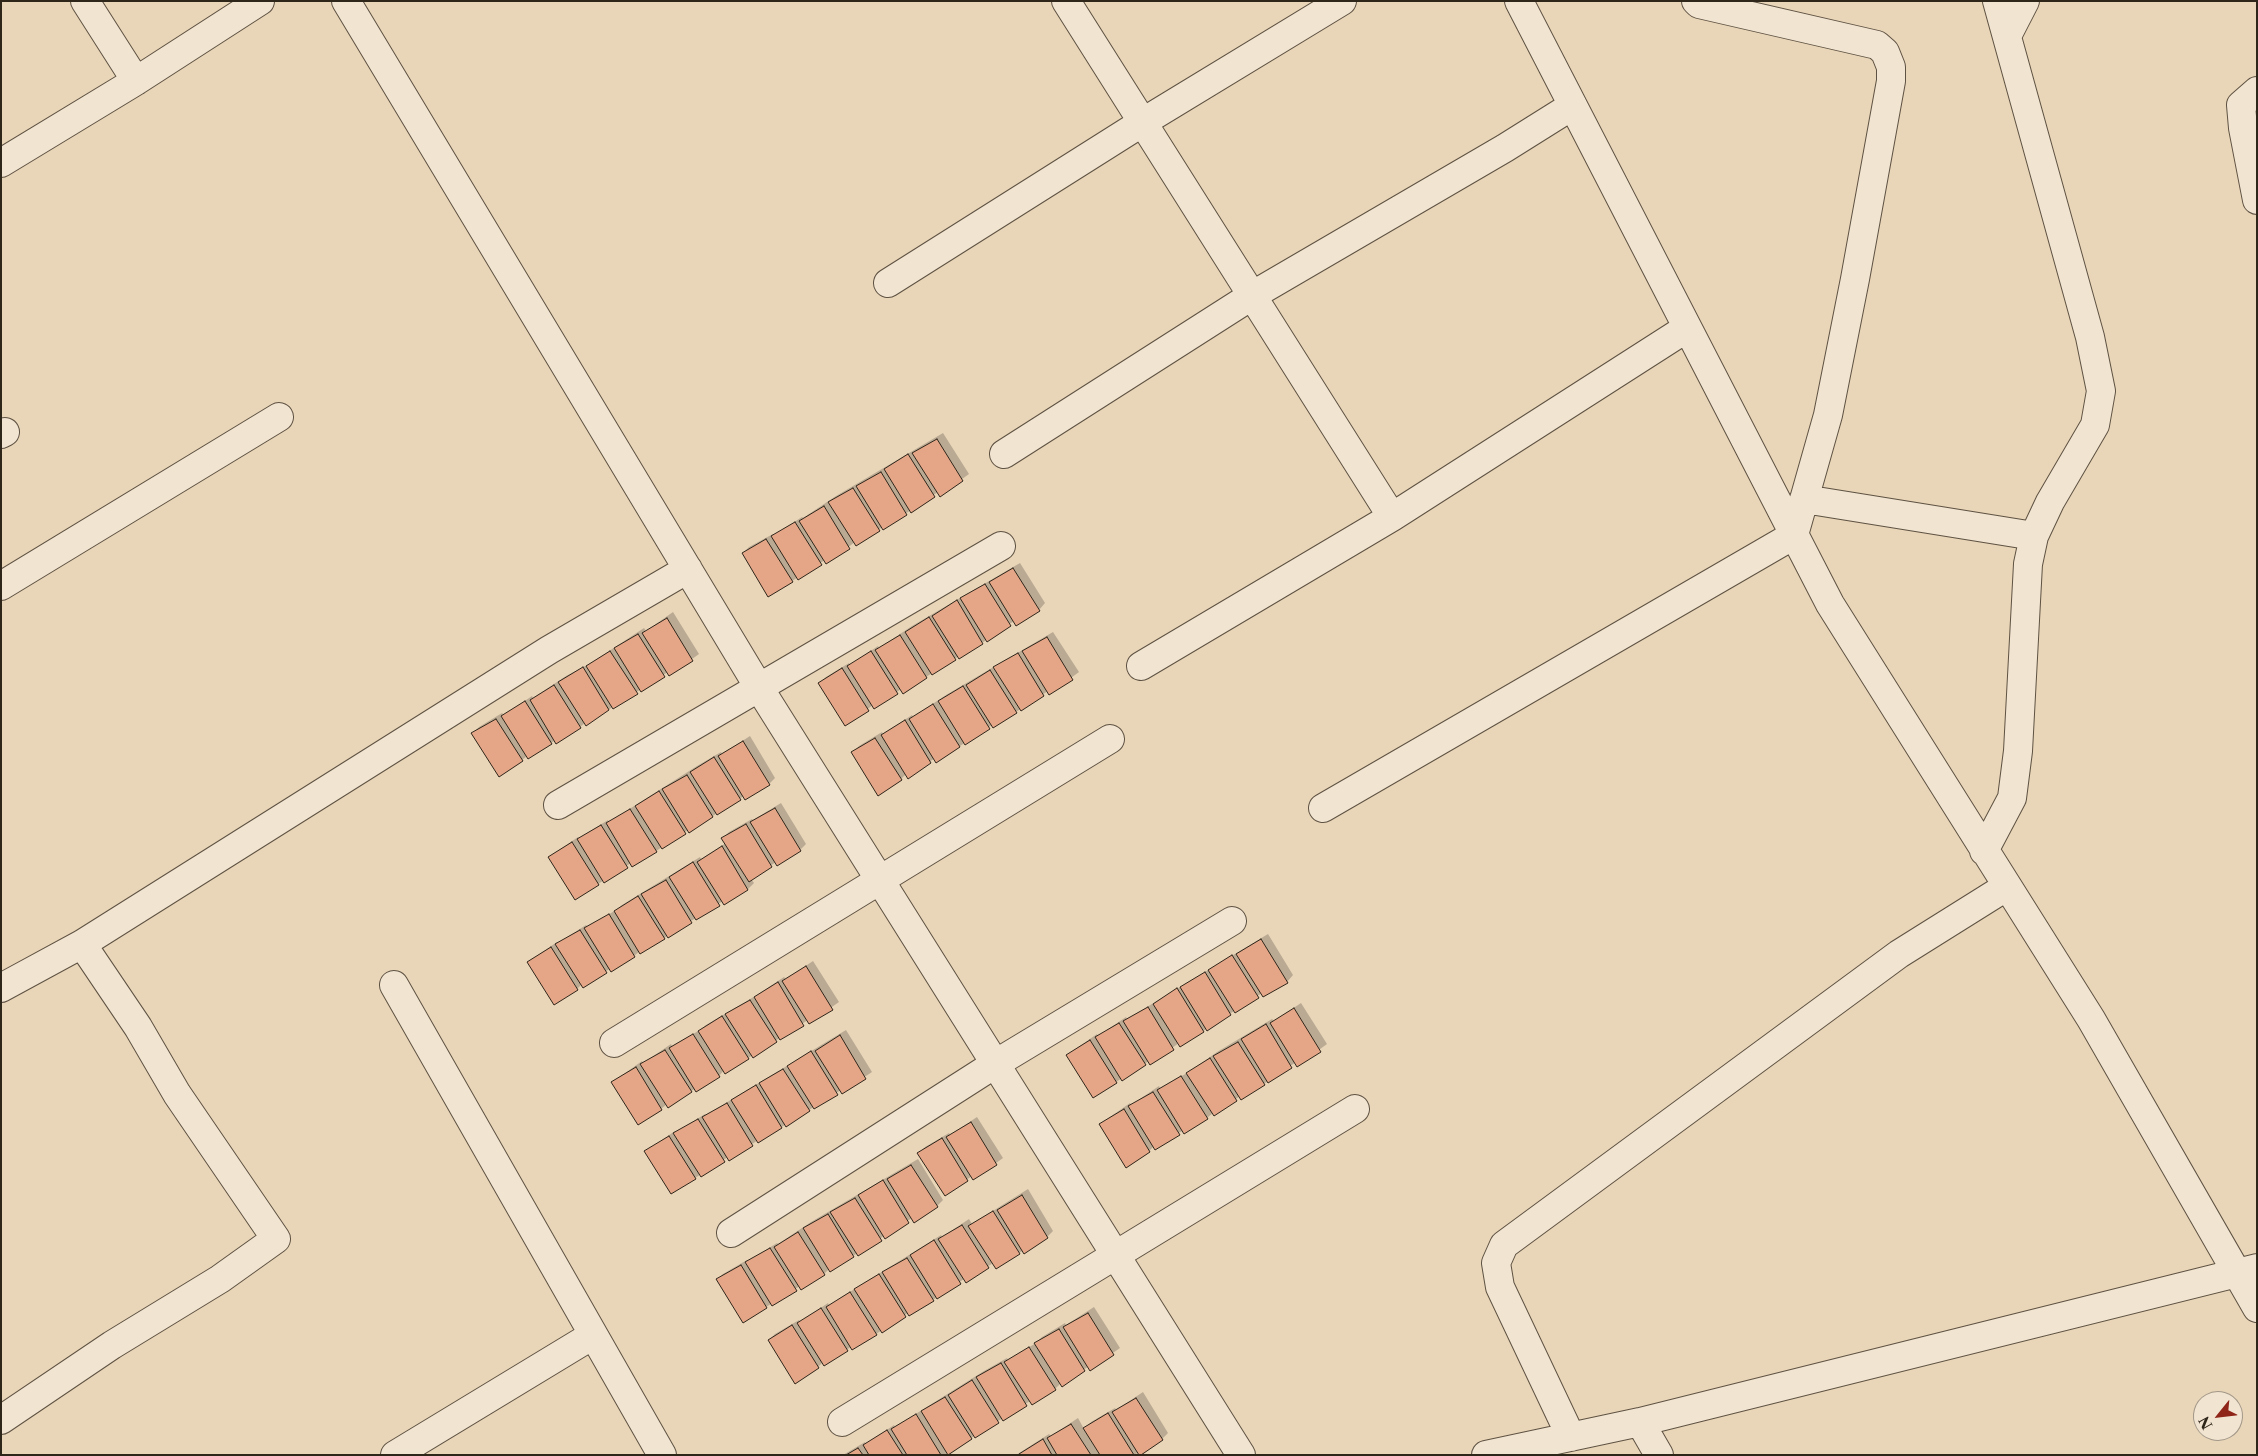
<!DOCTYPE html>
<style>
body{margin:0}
#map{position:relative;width:2258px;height:1456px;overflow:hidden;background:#e9d5b8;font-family:"Libre Caslon Text",serif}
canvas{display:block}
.frame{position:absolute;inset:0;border:2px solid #2f261a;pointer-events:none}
.north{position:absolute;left:2193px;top:1391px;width:50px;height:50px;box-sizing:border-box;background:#f1e4d1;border:1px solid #a39888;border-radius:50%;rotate:241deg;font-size:14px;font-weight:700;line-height:20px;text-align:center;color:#2f261a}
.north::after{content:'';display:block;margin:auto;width:18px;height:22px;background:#8f2418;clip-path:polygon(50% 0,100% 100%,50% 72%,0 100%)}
</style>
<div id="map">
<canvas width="2258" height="1456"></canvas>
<div class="frame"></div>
<div class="north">N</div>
</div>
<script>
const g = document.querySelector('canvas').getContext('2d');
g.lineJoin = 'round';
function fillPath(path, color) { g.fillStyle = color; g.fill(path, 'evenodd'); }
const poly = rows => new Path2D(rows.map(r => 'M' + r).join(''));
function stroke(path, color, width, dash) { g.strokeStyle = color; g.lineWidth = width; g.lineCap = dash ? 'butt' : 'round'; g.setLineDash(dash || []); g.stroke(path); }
fillPath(poly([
 [943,433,969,474,940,495,938,492,884,528,883,527,855,542,827,563,825,560,792,581,743,553,749,547,773,534,774,535,802,517,803,518,836,496],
 [1020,563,1045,603,1039,610,1014,621,960,658,959,656,926,677,901,689,875,708,873,705,846,725,820,683,826,677,849,663,850,665,878,646,879,648,912,626],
 [673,612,699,654,670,675,668,672,586,724,585,723,580,727,527,756,522,760,473,733,479,727,502,713,504,715,532,696,533,698,566,676,591,663,644,628,646,631],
 [1053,632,1079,672,1049,694,1048,691,1021,709,992,725,960,746,935,758,908,777,906,774,901,779,853,752,859,746,882,732,883,734,912,715,913,717,946,695],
 [750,736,775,778,769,784,744,796,689,831,688,830,656,851,631,863,598,884,549,857,578,837,579,838,608,820,609,822,697,766,721,752,722,754],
 [781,803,806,844,800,850,776,862,751,879,754,883,748,889,725,903,723,901,664,938,640,951,634,956,582,984,577,989,528,962,557,942,558,943,586,925,588,927,616,910,622,905,700,857,701,859,726,843,723,838,729,832,752,819,753,820],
 [1268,934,1293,975,1287,982,1262,993,1203,1031,1179,1043,1151,1063,1149,1061,1116,1082,1067,1055,1097,1034,1098,1036,1126,1017,1127,1019],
 [813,961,839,1002,809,1023,808,1020,726,1072,724,1070,719,1076,667,1104,661,1109,613,1082,642,1061,643,1063,671,1044,672,1046,700,1030,706,1025,757,995,784,977,786,979],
 [1301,1003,1327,1044,1298,1065,1296,1062,1269,1081,1240,1096,1214,1115,1213,1113,1207,1118,1154,1146,1149,1151,1100,1124,1130,1103,1131,1105,1159,1086,1160,1088,1189,1072,1217,1052,1272,1019,1274,1021],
 [846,1030,872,1072,842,1092,841,1090,759,1141,758,1140,729,1160,728,1157,695,1178,646,1151,675,1131,676,1132,705,1114,706,1115],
 [977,1117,1003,1158,974,1179,972,1176,945,1195,919,1153,925,1147,949,1133,950,1135],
 [918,1159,943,1200,937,1206,912,1218,831,1270,830,1268,824,1274,800,1286,766,1307,717,1280,723,1274,747,1260,748,1261,777,1243,778,1244,811,1222],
 [1028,1189,1053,1231,1047,1237,1019,1253,993,1263,966,1281,964,1279,938,1297,908,1313,876,1334,823,1362,818,1367,769,1340,775,1334,799,1320,800,1322,828,1303,829,1305,941,1235,942,1237,969,1219,972,1224],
 [1094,1307,1120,1348,1090,1369,1089,1366,1062,1385,1061,1383,1055,1389,1030,1401,944,1455,843,1455,865,1442,866,1444,894,1425,895,1427,984,1371,1007,1358,1008,1360,1036,1343,1042,1337,1065,1323,1066,1325],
 [1143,1392,1168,1433,1162,1439,1134,1455,1016,1455,1049,1434,1051,1436,1078,1418,1084,1429,1091,1422,1115,1408,1116,1410]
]), '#0003');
const building = poly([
 [937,439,963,481,940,497,912,453,937,439],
 [908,454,935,497,911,513,884,469,908,454],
 [881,472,907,515,883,530,856,486,881,472],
 [853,488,880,531,856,546,828,502,853,488],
 [824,506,850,549,826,564,799,521,824,506],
 [795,522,822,565,798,580,771,536,795,522],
 [766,539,793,582,768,597,742,553,766,539],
 [1013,568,1040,611,1016,626,989,582,1013,568],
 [985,584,1011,626,987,642,960,598,985,584],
 [957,600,983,644,959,659,932,616,957,600],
 [929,617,956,660,932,675,905,632,929,617],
 [667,618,693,661,669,676,642,633,667,618],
 [638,634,665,677,641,692,614,648,638,634],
 [900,635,927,678,903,694,875,650,900,635],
 [1047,637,1073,680,1049,695,1022,651,1047,637],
 [610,651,638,694,613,709,586,666,610,651],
 [871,651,898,694,874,709,847,666,871,651],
 [1018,653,1044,696,1021,711,993,667,1018,653],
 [583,667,609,710,586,726,558,682,583,667],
 [842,668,869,711,845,726,818,683,842,668],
 [990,670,1017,713,993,728,966,685,990,670],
 [554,685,581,728,556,744,530,700,554,685],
 [963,686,990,729,965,745,938,701,963,686],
 [525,701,552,744,528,759,501,716,525,701],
 [933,704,960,747,936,763,909,719,933,704],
 [496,719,523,761,499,777,471,733,496,719],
 [905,720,931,763,908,779,881,735,905,720],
 [875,738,902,780,878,796,851,752,875,738],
 [743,741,770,785,745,800,718,756,743,741],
 [714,757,741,800,717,815,690,772,714,757],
 [687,775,713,817,689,833,662,789,687,775],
 [659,791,686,834,662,849,635,806,659,791],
 [775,808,801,851,777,866,750,822,775,808],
 [630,809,657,852,632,867,606,823,630,809],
 [746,824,772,867,749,882,721,838,746,824],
 [601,825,628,868,604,883,577,839,601,825],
 [572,842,599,885,575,900,548,857,572,842],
 [722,846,748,890,724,905,697,862,722,846],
 [693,862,720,906,696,920,669,877,693,862],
 [666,880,692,923,668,938,641,894,666,880],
 [638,896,665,939,640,954,614,911,638,896],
 [609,914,635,957,611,972,584,928,609,914],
 [580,930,607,973,583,988,555,944,580,930],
 [1261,939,1288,983,1263,997,1236,954,1261,939],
 [551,947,578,990,554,1005,527,962,551,947],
 [1232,955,1259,998,1235,1013,1208,970,1232,955],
 [806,966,833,1010,809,1024,782,981,806,966],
 [1205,972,1231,1015,1207,1031,1180,987,1205,972],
 [778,982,804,1026,780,1040,754,997,778,982],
 [1177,988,1204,1032,1180,1047,1153,1004,1177,988],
 [750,1000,777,1042,753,1058,725,1014,750,1000],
 [1148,1007,1174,1050,1150,1065,1123,1021,1148,1007],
 [1294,1008,1321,1052,1297,1067,1270,1023,1294,1008],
 [722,1016,749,1059,725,1074,698,1031,722,1016],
 [1119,1023,1146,1065,1122,1081,1095,1037,1119,1023],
 [1266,1024,1292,1068,1268,1083,1241,1039,1266,1024],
 [693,1034,720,1077,696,1092,669,1048,693,1034],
 [840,1035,866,1079,842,1094,815,1051,840,1035],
 [1090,1040,1117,1083,1093,1098,1066,1055,1090,1040],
 [1238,1042,1265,1085,1241,1100,1213,1056,1238,1042],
 [665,1050,692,1092,668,1108,640,1064,665,1050],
 [811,1051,838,1095,814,1109,787,1066,811,1051],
 [1210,1058,1237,1101,1214,1116,1186,1073,1210,1058],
 [636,1067,662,1110,638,1125,611,1082,636,1067],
 [783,1069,810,1111,786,1127,759,1083,783,1069],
 [1181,1076,1208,1119,1184,1134,1157,1090,1181,1076],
 [756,1085,782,1128,758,1143,731,1100,756,1085],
 [1153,1092,1180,1135,1155,1150,1128,1106,1153,1092],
 [727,1103,753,1146,729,1161,702,1117,727,1103],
 [1124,1109,1150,1152,1126,1168,1099,1124,1124,1109],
 [698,1119,725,1162,701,1177,673,1133,698,1119],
 [971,1122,997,1165,973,1180,946,1137,971,1122],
 [669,1136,696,1179,671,1194,644,1151,669,1136],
 [942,1138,968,1181,945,1196,917,1153,942,1138],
 [911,1165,938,1207,914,1223,887,1179,911,1165],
 [883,1180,909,1223,885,1239,858,1195,883,1180],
 [1022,1195,1048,1238,1024,1254,997,1210,1022,1195],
 [855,1198,882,1241,858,1256,830,1212,855,1198],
 [993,1211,1020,1254,996,1269,968,1226,993,1211],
 [828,1214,854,1257,830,1272,803,1228,828,1214],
 [962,1225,989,1268,966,1283,938,1239,962,1225],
 [798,1232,825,1275,801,1290,774,1247,798,1232],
 [934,1240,961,1284,937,1299,910,1255,934,1240],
 [770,1248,797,1291,772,1306,745,1262,770,1248],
 [907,1258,934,1301,909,1316,882,1272,907,1258],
 [741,1265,767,1308,743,1323,716,1279,741,1265],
 [879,1274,906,1317,882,1333,854,1289,879,1274],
 [850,1292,877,1335,852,1350,826,1307,850,1292],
 [821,1308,848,1351,824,1366,797,1323,821,1308],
 [1088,1313,1114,1355,1090,1371,1063,1327,1088,1313],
 [792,1325,819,1368,795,1384,768,1340,792,1325],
 [1059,1329,1085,1371,1062,1387,1034,1343,1059,1329],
 [1029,1347,1056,1390,1032,1405,1004,1362,1029,1347],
 [1001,1363,1027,1406,1003,1421,976,1377,1001,1363],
 [972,1380,999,1423,975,1438,948,1395,972,1380],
 [945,1397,972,1439,948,1455,921,1411,945,1397],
 [1136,1398,1163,1440,1141,1455,1139,1455,1112,1412,1136,1398],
 [1108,1413,1134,1455,1100,1455,1083,1428,1108,1413],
 [916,1414,941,1455,907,1455,891,1429,916,1414],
 [1071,1424,1091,1455,1057,1455,1047,1438,1071,1424],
 [887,1430,903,1455,869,1455,863,1445,887,1430],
 [1043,1439,1052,1455,1019,1455,1019,1454,1043,1439],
 [858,1448,863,1455,846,1455,858,1448]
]);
fillPath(building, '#e5a587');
stroke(building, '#2f261a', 1);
const minor = poly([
 [85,1,136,81],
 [346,1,758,686,1241,1455],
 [1066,1,1392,517],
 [1519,1,1830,604,2091,1019,2257,1308],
 [2007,36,2025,1],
 [2257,91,2241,105,2243,128,2257,200],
 [1,163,136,81,260,1],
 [888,283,1143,122,1342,1],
 [1,434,5,432],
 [1004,454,1253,295,1505,148,1572,106],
 [1804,499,2034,536],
 [1,586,279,417],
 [1141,666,1392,517,1687,328],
 [558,805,1001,546],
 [1323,808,1794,535,1828,415,1855,279,1891,81,1891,67,1885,52,1877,45,1699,4,1696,1],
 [1984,851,2012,798,2018,751,2028,564,2034,536,2050,502,2095,425,2101,391,2090,337,1997,1],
 [394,985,662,1455],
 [1,988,82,944,549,650,688,569],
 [614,1043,1110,739],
 [731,1233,995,1064,1232,921],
 [1,1420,112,1345,220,1279,276,1239,177,1094,138,1027,82,944],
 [842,1422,1355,1109],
 [1640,1422,1659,1455],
 [1571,1437,1500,1287,1496,1263,1504,1245,1899,954,2006,887],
 [395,1455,593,1335],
 [1486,1455,1640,1422,2257,1268]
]);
stroke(minor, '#5e5242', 30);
stroke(minor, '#f1e4d1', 28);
</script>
